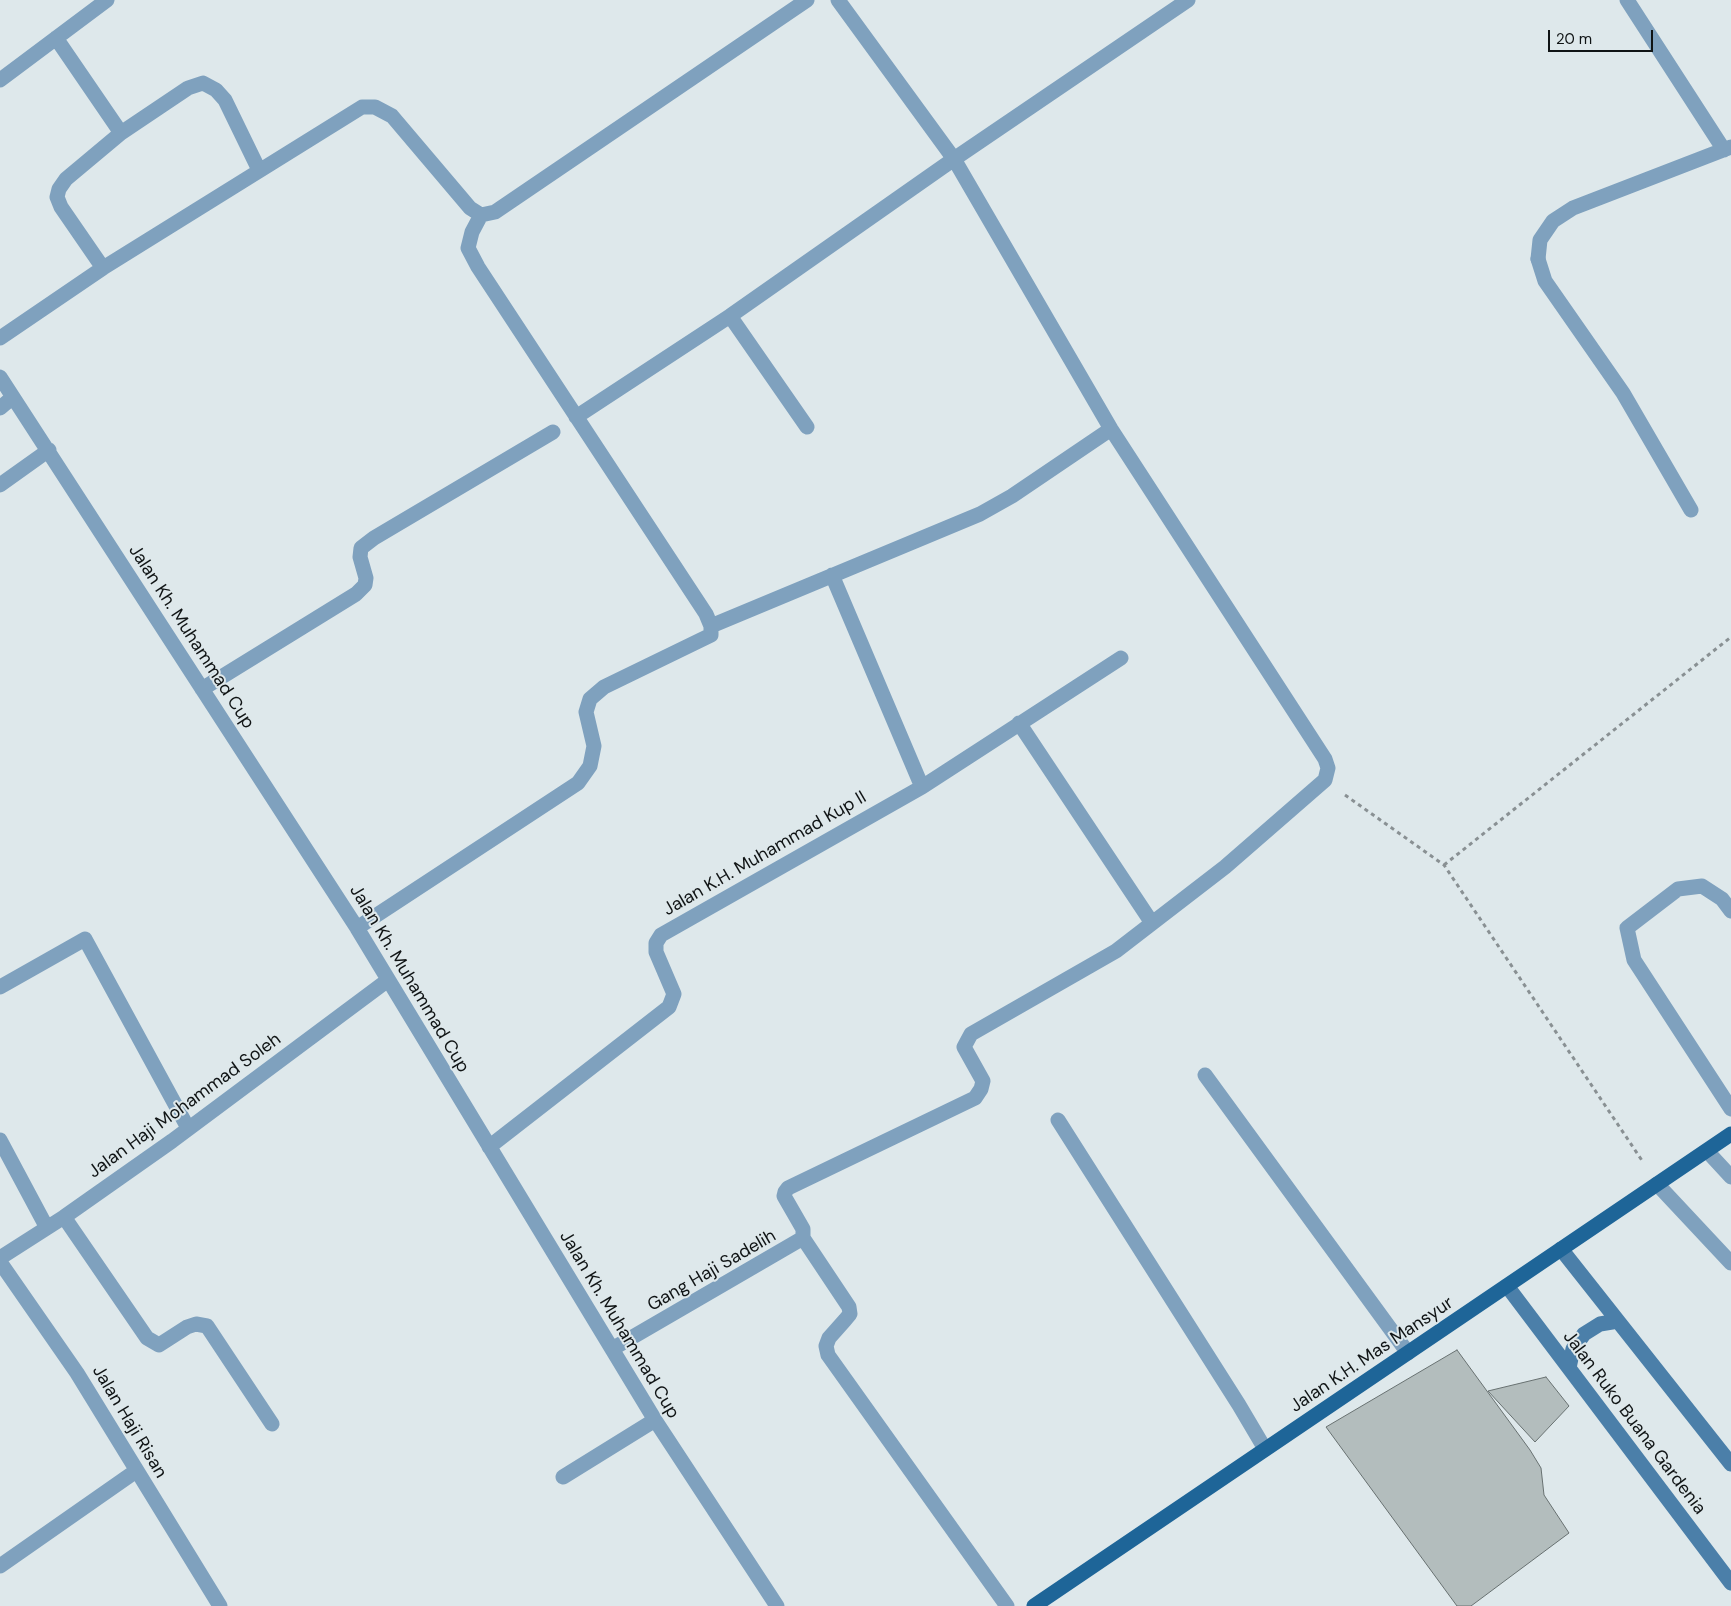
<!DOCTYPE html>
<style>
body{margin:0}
#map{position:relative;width:1731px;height:1606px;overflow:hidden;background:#dee8eb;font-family:"DM Sans",sans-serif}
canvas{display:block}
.scale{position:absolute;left:1548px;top:30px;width:105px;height:22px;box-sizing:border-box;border:2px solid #101415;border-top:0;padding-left:6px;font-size:15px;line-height:18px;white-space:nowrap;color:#101415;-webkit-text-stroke:4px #dee8eb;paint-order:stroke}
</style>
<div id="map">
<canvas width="1731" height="1606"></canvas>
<div class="scale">20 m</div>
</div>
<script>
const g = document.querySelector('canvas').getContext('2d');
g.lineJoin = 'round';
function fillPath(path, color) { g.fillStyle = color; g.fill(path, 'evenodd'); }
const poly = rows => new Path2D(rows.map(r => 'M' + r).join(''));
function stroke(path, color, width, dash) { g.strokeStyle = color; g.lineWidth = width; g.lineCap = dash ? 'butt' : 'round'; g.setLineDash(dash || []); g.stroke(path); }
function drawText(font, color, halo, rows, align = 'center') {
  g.font = font + ' "DM Sans",sans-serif'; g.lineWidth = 4; g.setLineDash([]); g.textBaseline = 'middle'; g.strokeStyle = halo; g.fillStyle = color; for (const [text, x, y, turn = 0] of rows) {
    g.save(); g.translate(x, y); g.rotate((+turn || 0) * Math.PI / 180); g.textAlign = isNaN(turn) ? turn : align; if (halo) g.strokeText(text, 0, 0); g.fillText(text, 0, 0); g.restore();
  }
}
const building = poly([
 [1457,1350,1530,1450,1541,1468,1544,1495,1569,1533,1471,1606,1457,1606,1326,1427,1457,1350],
 [1546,1377,1569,1406,1535,1442,1488,1391,1546,1377]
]);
fillPath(building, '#b3bdbd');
stroke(building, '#687171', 1);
stroke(poly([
 [1345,795,1444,865,1643,1162],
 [1444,865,1731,637]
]), '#899093', 3, [4, 4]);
stroke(poly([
 [1538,259,1545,281,1623,393,1691,510],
 [1731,911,1722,899,1702,886,1678,889,1627,928,1634,960,1731,1109],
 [1205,1075,1408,1353],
 [1058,1120,1239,1405,1265,1449]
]), '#7fa1be', 15);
stroke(poly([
 [838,0,954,159,1111,429,1325,759,1328,768,1325,780,1225,867,1116,951,971,1034,964,1047,983,1081,981,1089,975,1098,788,1188,785,1192,784,1196,803,1229,803,1238,849,1307,850,1314,845,1320,829,1338,826,1346,828,1355,1007,1606],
 [1627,0,1724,150],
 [56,38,121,133],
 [0,80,107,0],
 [1538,259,1540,240,1553,221,1573,208,1731,147],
 [103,268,61,207,57,197,59,189,66,179,121,133,188,88,203,83,216,90,225,100,259,170],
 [730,316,807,427],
 [0,338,103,268,362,107,375,107,392,116,470,208,481,215,495,212,807,0],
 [0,377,357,928,655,1420,777,1606],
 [0,408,13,397],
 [576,417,730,316,954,159,1188,0],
 [0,485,49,450],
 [832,575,922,787],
 [711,626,980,514,1012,496,1111,429],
 [202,689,356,594,365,585,366,578,360,557,361,548,374,538,553,432],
 [1019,723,1152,923],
 [357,928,578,783,590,766,594,746,586,712,590,699,604,687,711,635,711,626,706,614,478,267,468,248,472,232,481,215],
 [0,987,85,939,188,1128],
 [0,1140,47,1228],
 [489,1147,669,1007,674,994,656,952,656,943,661,935,922,787,1121,658],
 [1707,1151,1731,1177],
 [1657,1184,1731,1263],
 [64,1217,147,1338,159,1345,187,1327,196,1324,207,1326,272,1424],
 [0,1258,64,1217,172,1141,388,980],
 [0,1262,77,1373,220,1606],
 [612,1349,803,1238],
 [563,1477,655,1420],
 [0,1566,136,1471]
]), '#7fa1be', 15);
stroke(poly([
 [1561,1249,1731,1464],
 [1507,1286,1731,1583],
 [1569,1368,1573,1349,1584,1334,1600,1324,1618,1321]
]), '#4b7fa9', 15);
stroke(poly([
 [1034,1606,1731,1134]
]), '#1e6598', 15);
drawText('18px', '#101415', '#dee8eb', [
 ["Jalan Kh. Muhammad Cup",191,637,57],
 ["Jalan K.H. Muhammad Kup II",765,854,-30],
 ["Jalan Kh. Muhammad Cup",409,979,59],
 ["Jalan Haji Mohammad Soleh",185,1106,-36],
 ["Gang Haji Sadelih",712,1271,-30],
 ["Jalan Kh. Muhammad Cup",619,1325,59],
 ["Jalan K.H. Mas Mansyur",1372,1355,-34],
 ["Jalan Haji Risan",129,1422,59],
 ["Jalan Ruko Buana Gardenia",1634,1423,53]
]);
</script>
